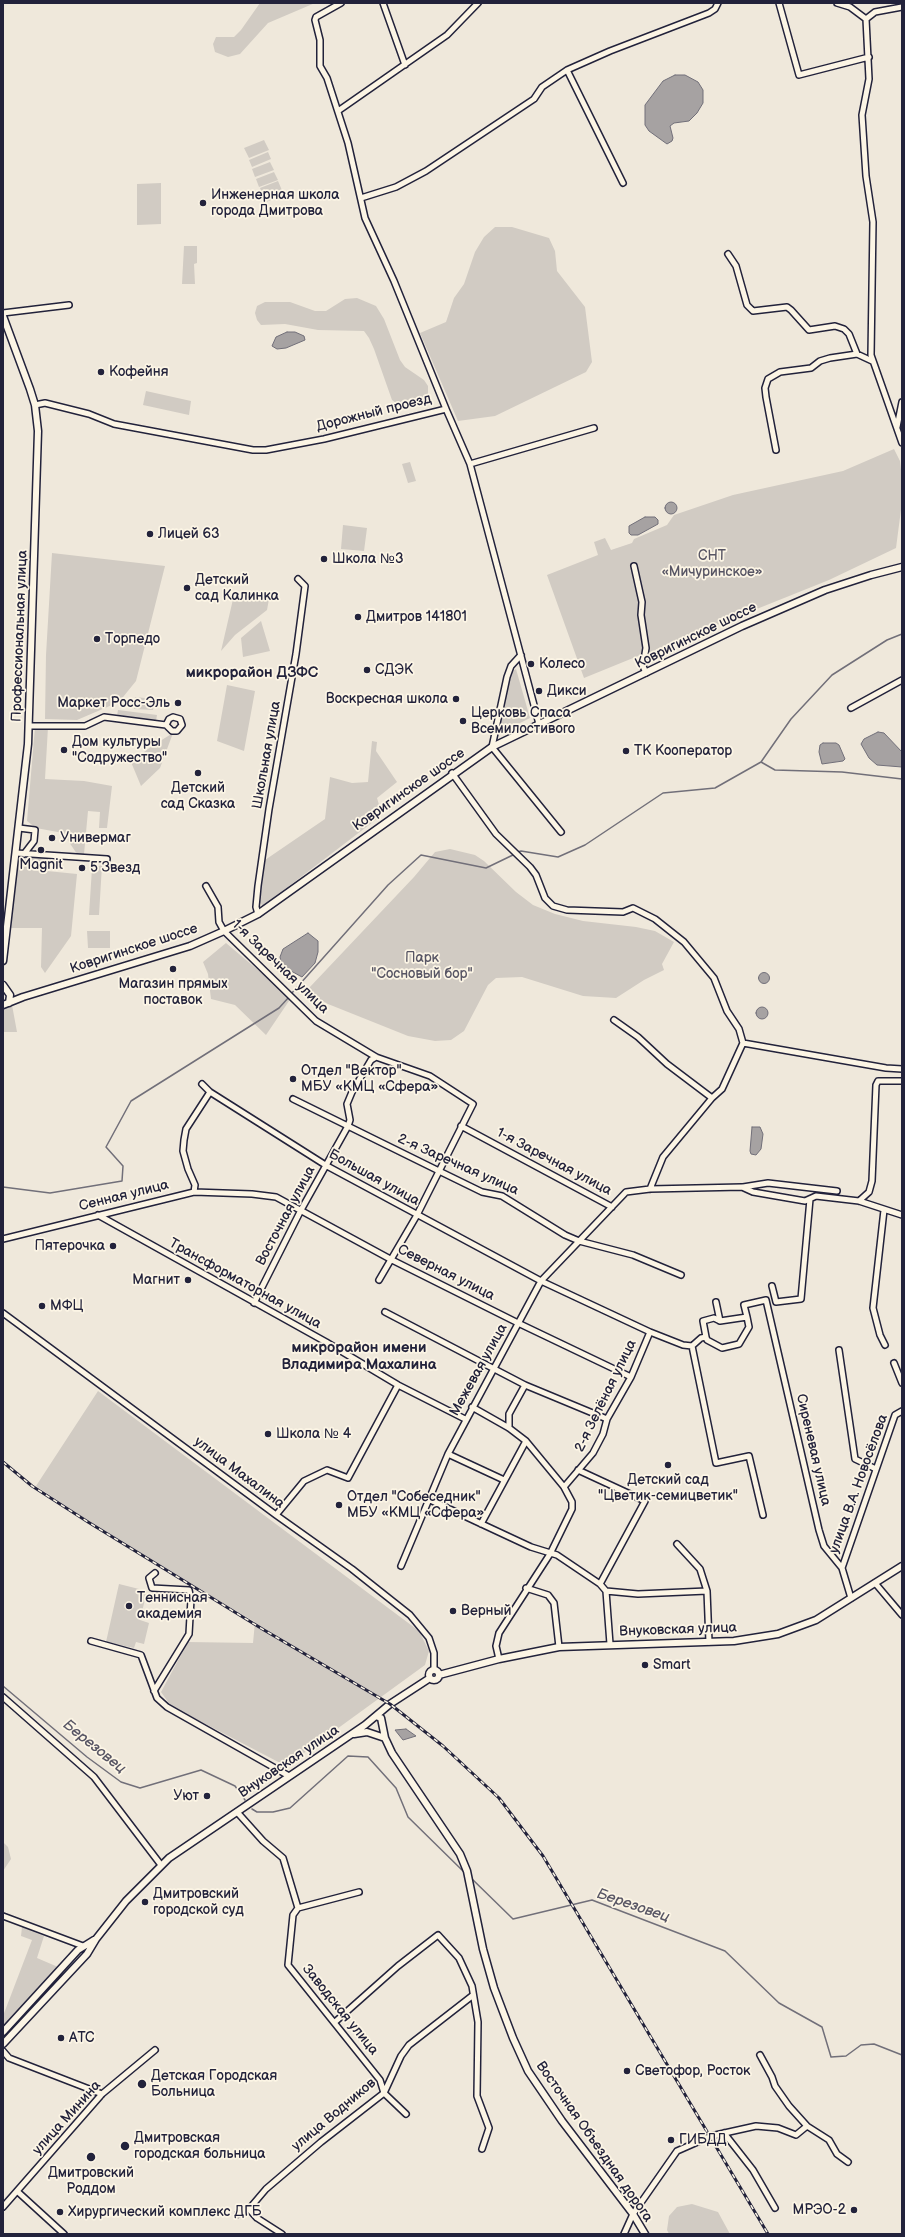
<!DOCTYPE html>
<meta charset="utf-8">
<style>
body{margin:0}
#map{position:relative;width:905px;height:2237px;overflow:hidden;background:#efe8db;font-family:"Balsamiq Sans",sans-serif}
canvas{display:block}
.frame{position:absolute;inset:0;border:4px solid #22223b;pointer-events:none}
</style>
<div id="map">
<canvas width="905" height="2237"></canvas>
<div class="frame"></div>
</div>
<script>
const g = document.querySelector('canvas').getContext('2d');
g.lineJoin = 'round';
function fillPath(path, color) { g.fillStyle = color; g.fill(path, 'evenodd'); }
const poly = rows => new Path2D(rows.map(r => 'M' + r).join(''));
function stroke(path, color, width, dash) { g.strokeStyle = color; g.lineWidth = width; g.lineCap = dash ? 'butt' : 'round'; g.setLineDash(dash || []); g.stroke(path); }
function drawText(font, color, halo, rows, align = 'center') {
  g.font = font + ' "Balsamiq Sans",sans-serif'; g.lineWidth = 3.5; g.setLineDash([]); g.textBaseline = 'middle'; g.strokeStyle = halo; g.fillStyle = color; for (const [text, x, y, turn = 0] of rows) {
    g.save(); g.translate(x, y); g.rotate((+turn || 0) * Math.PI / 180); g.textAlign = isNaN(turn) ? turn : align; if (halo) g.strokeText(text, 0, 0); g.fillText(text, 0, 0); g.restore();
  }
}
fillPath(poly([
 [260,3,315,3,268,23,240,54,228,57,215,52,213,44,216,37,234,37,241,30],
 [264,140,269,150,249,158,244,148],
 [268,152,271,159,252,167,249,160],
 [270,162,274,170,255,177,252,169],
 [274,172,278,180,259,187,256,179],
 [278,181,284,195,266,202,260,188],
 [161,183,161,224,137,225,137,184],
 [495,227,512,227,549,238,555,251,557,271,585,307,592,362,586,372,495,416,458,421,420,333,446,322,454,298,464,284,475,252,484,237],
 [184,246,197,246,197,263,194,264,195,284,182,284],
 [357,298,376,306,384,319,400,360,405,367,424,380,428,386,428,395,420,403,410,408,400,406,392,400,374,349,369,338,364,331,318,330,285,324,261,325,257,320,255,313,257,306,265,302,290,302,315,311,326,311,345,299],
 [146,391,191,401,189,415,143,405],
 [894,449,900,461,902,478,902,502,896,548,829,580,657,649,648,659,638,656,584,678,547,575,598,555,594,542,605,538,611,550,632,543,634,539,667,525,674,515,733,495,843,471],
 [410,462,416,481,408,483,402,464],
 [343,525,367,528,364,551,341,549],
 [52,553,165,566,136,681,119,702,77,720,45,719,46,655],
 [234,595,269,599,267,610,235,635,221,651],
 [261,621,270,651,243,657,241,638],
 [516,669,530,718,496,735,511,672],
 [227,685,255,691,244,751,217,741],
 [135,697,154,699,153,710,134,709],
 [118,710,157,715,156,721,117,716],
 [35,727,48,727,45,779,84,781,112,786,107,828,99,828,100,812,88,811,84,854,77,854,63,833,36,828,27,821],
 [173,733,160,768,141,786,131,762,152,746],
 [372,741,377,742,376,751,397,782,377,798,382,815,263,906,260,903,265,860,325,819,330,777,352,783,368,782],
 [450,849,475,855,484,861,516,892,533,905,555,914,583,921,636,927,655,931,674,942,662,964,664,970,644,980,616,998,583,996,522,977,496,978,488,985,464,1031,451,1040,435,1041,408,1036,328,1004,316,997,309,988,414,877,435,852],
 [18,856,48,858,47,871,77,874,71,936,45,973,41,967,42,928,11,928],
 [102,865,99,915,89,915,92,868],
 [87,931,110,931,110,948,88,948],
 [226,943,291,998,266,1035,235,1005,211,999,208,974,203,962],
 [12,1005,17,1032,3,1032,3,1009],
 [98,1391,419,1631,429,1651,425,1665,286,1766,171,1706,161,1692,188,1642,253,1643,255,1622,124,1545,36,1486],
 [119,1584,147,1591,140,1620,149,1623,144,1644,136,1642,134,1648,106,1642],
 [3,1842,8,1847,11,1859,3,1871],
 [22,1927,44,1936,37,1958,58,1967,3,2025,3,2016,32,1940,21,1936],
 [39,1996,42,1999,3,2041,3,2036],
 [692,2204,718,2212,730,2234,669,2234,667,2230,669,2216,677,2207]
]), '#d1cbc3');
const water = poly([
 [675,75,685,75,698,82,703,90,703,103,697,113,689,121,674,123,670,126,673,138,672,141,667,144,649,131,645,125,645,105,663,81,675,75],
 [287,332,295,332,304,336,305,340,286,348,277,349,272,346,276,337,287,332],
 '665 508a6 6 0 1 1 12 0a6 6 0 1 1-12 0Z',
 [645,517,655,517,658,520,658,524,638,535,631,535,629,533,629,526,645,517],
 [878,732,884,733,902,752,902,767,877,765,869,758,861,744,864,739,878,732],
 [823,743,836,743,839,745,845,759,843,761,822,764,819,752,820,745,823,743],
 [308,933,318,941,318,952,315,963,302,977,282,966,280,957,283,949,308,933],
 '758.5 978a5.5 5.5 0 1 1 11 0a5.5 5.5 0 1 1-11 0Z',
 '756 1013a6 6 0 1 1 12 0a6 6 0 1 1-12 0Z',
 [752,1127,760,1127,763,1134,761,1149,756,1155,751,1154,750,1151,752,1127],
 [406,1729,416,1736,403,1740,395,1730,406,1729]
]);
fillPath(water, '#a6a2a2');
stroke(water, '#716f79', 1);
stroke(poly([
 [761,762,791,719,832,675,887,640,902,634],
 [518,852,521,851,558,857,585,845,663,793,715,788,761,762,775,770,842,772,902,779],
 [291,994,388,885,421,855,486,868,515,854],
 [3,1187,50,1193,122,1181,123,1166,106,1147,131,1101,279,1008,289,997],
 [3,1686,87,1757,121,1782,140,1788,201,1770,235,1786,245,1800],
 [252,1809,257,1812,273,1812,290,1808,348,1756,368,1757,396,1788,408,1817,464,1872],
 [471,1878,513,1919,592,1900,725,1951,779,2003,822,2027,831,2057,846,2056,861,2045,874,2044,902,2055]
]), '#716f79', 1.5);
const minor = poly([
 [341,3,316,17,315,20,320,40,320,66,327,78,348,143,365,218,394,281,446,409],
 [383,3,405,65],
 [779,3,799,75,869,57],
 [837,3,850,7,866,19,869,79,862,115,866,176,873,222,871,355,902,443],
 [866,19,875,12,902,7],
 [567,70,623,183],
 [338,111,447,35,478,3],
 [361,198,396,187,426,171,534,99,542,87,567,70,610,51,709,13,715,9,718,3],
 [728,254,736,266,747,305,753,311,787,307,791,310,809,330,835,326,844,329,849,334,857,354,872,361],
 [3,313,69,305],
 [35,405,45,403,89,414,114,424,253,450,266,450,324,439,446,409,470,464,539,724],
 [897,427,902,402],
 [776,450,766,397,765,388,768,379,780,372,811,368,820,361,830,358,857,354],
 [470,464,594,428],
 [634,566,642,602,641,615,646,648,643,666,646,673],
 [521,655,511,666,507,677,492,747,561,832],
 [851,708,902,680],
 [29,726,85,726,104,717,166,725,172,731,177,731,182,725,180,719,173,717,169,719,166,725],
 [452,773,496,834,530,867,536,875,545,898,553,906,567,910,623,912,633,908,655,919,684,942,714,978,727,1011,739,1029,743,1043],
 [19,828,35,830,34,841,24,854],
 [16,853,107,859],
 [206,886,218,907,219,922,224,931,316,1021,376,1057,430,1076,473,1104,417,1215,379,1280],
 [258,914,256,907,258,886,269,809,296,654,305,586,298,579],
 [614,1020,638,1037,667,1064,712,1098],
 [743,1043,886,1068,902,1069],
 [202,1084,210,1092,327,1166,541,1281,650,1332,683,1345,692,1346,716,1463,749,1456,763,1515],
 [293,1099,439,1171,482,1192,502,1196,565,1235,579,1241,633,1255,681,1275],
 [461,1126,612,1207],
 [743,1187,768,1183,837,1191],
 [650,1189,663,1157,712,1098,722,1089,743,1043],
 [194,1192,195,1185,188,1169,183,1151,184,1140,186,1129,210,1092],
 [859,1201,869,1192,872,1181,876,1085,878,1081,902,1081],
 [884,1210,873,1308,880,1335,885,1345],
 [98,1215,326,1342,398,1385,465,1419],
 [3,1239,194,1192,252,1194,276,1197,392,1260,518,1323,631,1377],
 [772,1286,776,1302,801,1299,810,1199],
 [716,1302,720,1321],
 [254,1303,301,1210,348,1126,350,1120,347,1104,352,1092,371,1060,376,1057],
 [385,1312,525,1385,607,1419],
 [3,1313,276,1515,352,1569,410,1615,429,1638,434,1653,434,1670],
 [706,1337,707,1340,722,1348,739,1344,749,1327,747,1317],
 [692,1346,701,1338,706,1337,703,1321,714,1318,720,1321,747,1317,744,1305,766,1300,819,1530,824,1546,842,1568,851,1598],
 [839,1350,855,1459,876,1469],
 [894,1363,902,1383],
 [472,1407,509,1428,526,1441,564,1487,572,1502,572,1509,550,1554,499,1633,496,1646,499,1659],
 [509,1428,509,1414,525,1385],
 [448,1454,504,1480],
 [578,1470,645,1501,600,1584],
 [564,1487,593,1453,603,1434,607,1419,631,1377,650,1332],
 [428,1499,531,1547,557,1555,600,1584,606,1591,610,1644],
 [276,1515,304,1481,327,1470,348,1478,398,1385],
 [481,1524,526,1441],
 [677,1544,700,1569,707,1591,709,1642],
 [401,1566,448,1454,541,1281,626,1192,650,1189,742,1187,753,1192,805,1201,816,1196,859,1201,902,1215],
 [842,1568,895,1415,902,1411],
 [875,1583,902,1615],
 [526,1588,548,1595,554,1603,559,1647],
 [606,1591,638,1594,707,1591],
 [91,1641,141,1655,157,1698,167,1707,289,1776],
 [154,1691,189,1634,191,1599,189,1590,152,1588,149,1578,155,1573],
 [3,1697,94,1777,161,1865],
 [237,1812,263,1841,283,1858,298,1908,293,1915,288,1965,380,2080,384,2093,406,2114],
 [298,1908,359,1892],
 [3,1916,83,1946],
 [335,2022,398,1966,438,1935,459,1958,472,1986,478,2022,477,2096,489,2128,482,2149],
 [3,2051,9,2058,102,2094],
 [760,2055,772,2077,775,2086,789,2106,807,2126],
 [724,2133,753,2170,775,2208],
 [18,2192,64,2234],
 [3,2207,102,2094,155,2050],
 [249,2209,257,2218,282,2234],
 [238,2214,249,2209,266,2189,321,2142,384,2093,401,2056,409,2045,472,1996],
 [624,2234,633,2214,677,2151,711,2136,756,2126,778,2128,796,2135,807,2126,829,2140,837,2154,848,2162]
]);
const major = poly([
 [3,316,30,389,35,405,38,431,28,744,3,961],
 [3,985,10,995,9,1003],
 [3,1005,23,997,190,946,224,931,258,914,492,747,742,626,825,590,871,575,902,567],
 '429 1675a5 5 0 1 1 10 0a5 5 0 1 1-10 0Z',
 [439,1675,499,1659,559,1647,734,1641,778,1634,816,1620,902,1566],
 [376,1716,381,1718,385,1738,392,1753,460,1854,467,1871,483,1949,494,1988,513,2038,528,2071,562,2121,633,2214,645,2234],
 [354,1734,367,1732,385,1738],
 [3,2032,78,1950,94,1940],
 [3,2044,87,1954,96,1939,126,1901,169,1858,365,1725,390,1704,430,1678]
]);
stroke(minor, '#22223b', 8);
stroke(major, '#22223b', 9);
stroke(minor, '#fcf5e5', 5);
stroke(major, '#fcf5e5', 6);
const rail = poly([
 [3,1462,32,1486,88,1522,264,1630,390,1704,443,1746,499,1798,543,1856,768,2234]
]);
stroke(rail, '#22223b', 3);
stroke(rail, '#fcf5e5', 1.5, [4.5]);
for (const [x, y, r, color] of [
 [203,203,4,"#22223b"],
 [101,372,4,"#22223b"],
 [150,534,4,"#22223b"],
 [324,559,4,"#22223b"],
 [187,588,4,"#22223b"],
 [358,617,4,"#22223b"],
 [97,639,4,"#22223b"],
 [531,664,4,"#22223b"],
 [367,670,4,"#22223b"],
 [539,691,4,"#22223b"],
 [456,699,4,"#22223b"],
 [178,703,4,"#22223b"],
 [463,721,4,"#22223b"],
 [64,750,4,"#22223b"],
 [626,751,4,"#22223b"],
 [198,773,4,"#22223b"],
 [52,838,4,"#22223b"],
 [41,850,4,"#22223b"],
 [82,868,4,"#22223b"],
 [173,969,4,"#22223b"],
 [293,1079,4,"#22223b"],
 [113,1246,4,"#22223b"],
 [188,1280,4,"#22223b"],
 [42,1306,4,"#22223b"],
 [268,1434,4,"#22223b"],
 [668,1465,4,"#22223b"],
 [339,1505,4,"#22223b"],
 [129,1606,4,"#22223b"],
 [453,1611,4,"#22223b"],
 [645,1665,4,"#22223b"],
 [207,1796,4,"#22223b"],
 [145,1902,4,"#22223b"],
 [61,2038,4,"#22223b"],
 [627,2071,4,"#22223b"],
 [142,2084,5,"#22223b"],
 [671,2140,4,"#22223b"],
 [125,2146,5,"#22223b"],
 [91,2157,5,"#22223b"],
 [854,2210,4,"#22223b"],
 [60,2212,4,"#22223b"]
]) { const dot = new Path2D(); dot.arc(x, y, r, 0, 2 * Math.PI); g.fillStyle = color; g.fill(dot); stroke(dot, '#fcf5e5', 1.5); }
drawText('14px', '#22223b', '#fcf5e5', [
 ["Инженерная школа",211,195],
 ["города Дмитрова",211,211],
 ["Кофейня",109,372],
 ["Лицей 63",158,534],
 ["Школа №3",332,559],
 ["Детский",195,580],
 ["сад Калинка",195,596],
 ["Дмитров 141801",366,617],
 ["Торпедо",105,639],
 ["Колесо",539,664],
 ["СДЭК",375,670],
 ["Дикси",547,691],
 ["Воскресная школа",448,699,"right"],
 ["Маркет Росс-Эль",170,703,"right"],
 ["Церковь Спаса",471,713],
 ["Всемилостивого",471,729],
 ["Дом культуры",72,742],
 ["\"Содружество\"",72,758],
 ["ТК Кооператор",634,751],
 ["Детский",198,788,"center"],
 ["сад Сказка",198,804,"center"],
 ["Универмаг",60,838],
 ["Magnit",41,865,"center"],
 ["5 Звезд",90,868],
 ["Магазин прямых",173,984,"center"],
 ["поставок",173,1000,"center"],
 ["Отдел \"Вектор\"",301,1071],
 ["МБУ «КМЦ «Сфера»",301,1087],
 ["Пятерочка",105,1246,"right"],
 ["Магнит",180,1280,"right"],
 ["МФЦ",50,1306],
 ["Школа № 4",276,1434],
 ["Детский сад",668,1480,"center"],
 ["\"Цветик-семицветик\"",668,1496,"center"],
 ["Отдел \"Собеседник\"",347,1497],
 ["МБУ «КМЦ «Сфера»",347,1513],
 ["Теннисная",137,1598],
 ["академия",137,1614],
 ["Верный",461,1611],
 ["Smart",653,1665],
 ["Уют",199,1796,"right"],
 ["Дмитровский",153,1894],
 ["городской суд",153,1910],
 ["АТС",69,2038],
 ["Светофор, Росток",635,2071],
 ["Детская Городская",151,2076],
 ["Больница",151,2092],
 ["Дмитровская",134,2138],
 ["городская больница",134,2154],
 ["ГИБДД",679,2140],
 ["Дмитровский",91,2173,"center"],
 ["Роддом",91,2189,"center"],
 ["МРЭО-2",846,2210,"right"],
 ["Хирургический комплекс ДГБ",68,2212]
], 'left');
drawText('14px', '#22223b', '#fcf5e5', [
 ["Дорожный проезд",374,413,-14],
 ["Профессиональная улица",20,636,-88],
 ["Ковригинское шоссе",696,636,-26],
 ["Школьная улица",267,755,-80],
 ["Ковригинское шоссе",409,790,-35],
 ["Ковригинское шоссе",134,949,-18],
 ["1-я Заречная улица",280,967,44],
 ["1-я Заречная улица",554,1162,28],
 ["2-я Заречная улица",458,1165,24],
 ["Большая улица",374,1178,29],
 ["Сенная улица",124,1196,-14],
 ["Восточная улица",286,1216,-62],
 ["Северная улица",446,1273,27],
 ["Трансформаторная улица",245,1284,29],
 ["Межевая улица",479,1370,-61],
 ["2-я Зелёная улица",606,1396,-64],
 ["Сиреневая улица",813,1450,77],
 ["улица Махалина",239,1473,37],
 ["улица В.А. Новосёлова",859,1484,-70],
 ["Внуковская улица",678,1630,-2],
 ["Внуковская улица",289,1762,-34],
 ["Заводская улица",340,2010,51],
 ["улица Водников",334,2115,-40],
 ["улица Минина",67,2118,-48],
 ["Восточная Объездная дорога",594,2142,55]
]);
drawText('14px', '#575564', '#fcf5e5', [
 ["СНТ",712,556],
 ["«Мичуринское»",712,572],
 ["Парк",422,958],
 ["\"Сосновый бор\"",422,974]
]);
drawText('bold 15px', '#22223b', '#fcf5e5', [
 ["микрорайон ДЗФС",252,673],
 ["микрорайон имени",359,1348],
 ["Владимира Махалина",359,1365]
]);
drawText('italic 15px', '#575564', '#fcf5e5', [
 ["Березовец",94,1747,39],
 ["Березовец",633,1906,19]
]);
</script>
